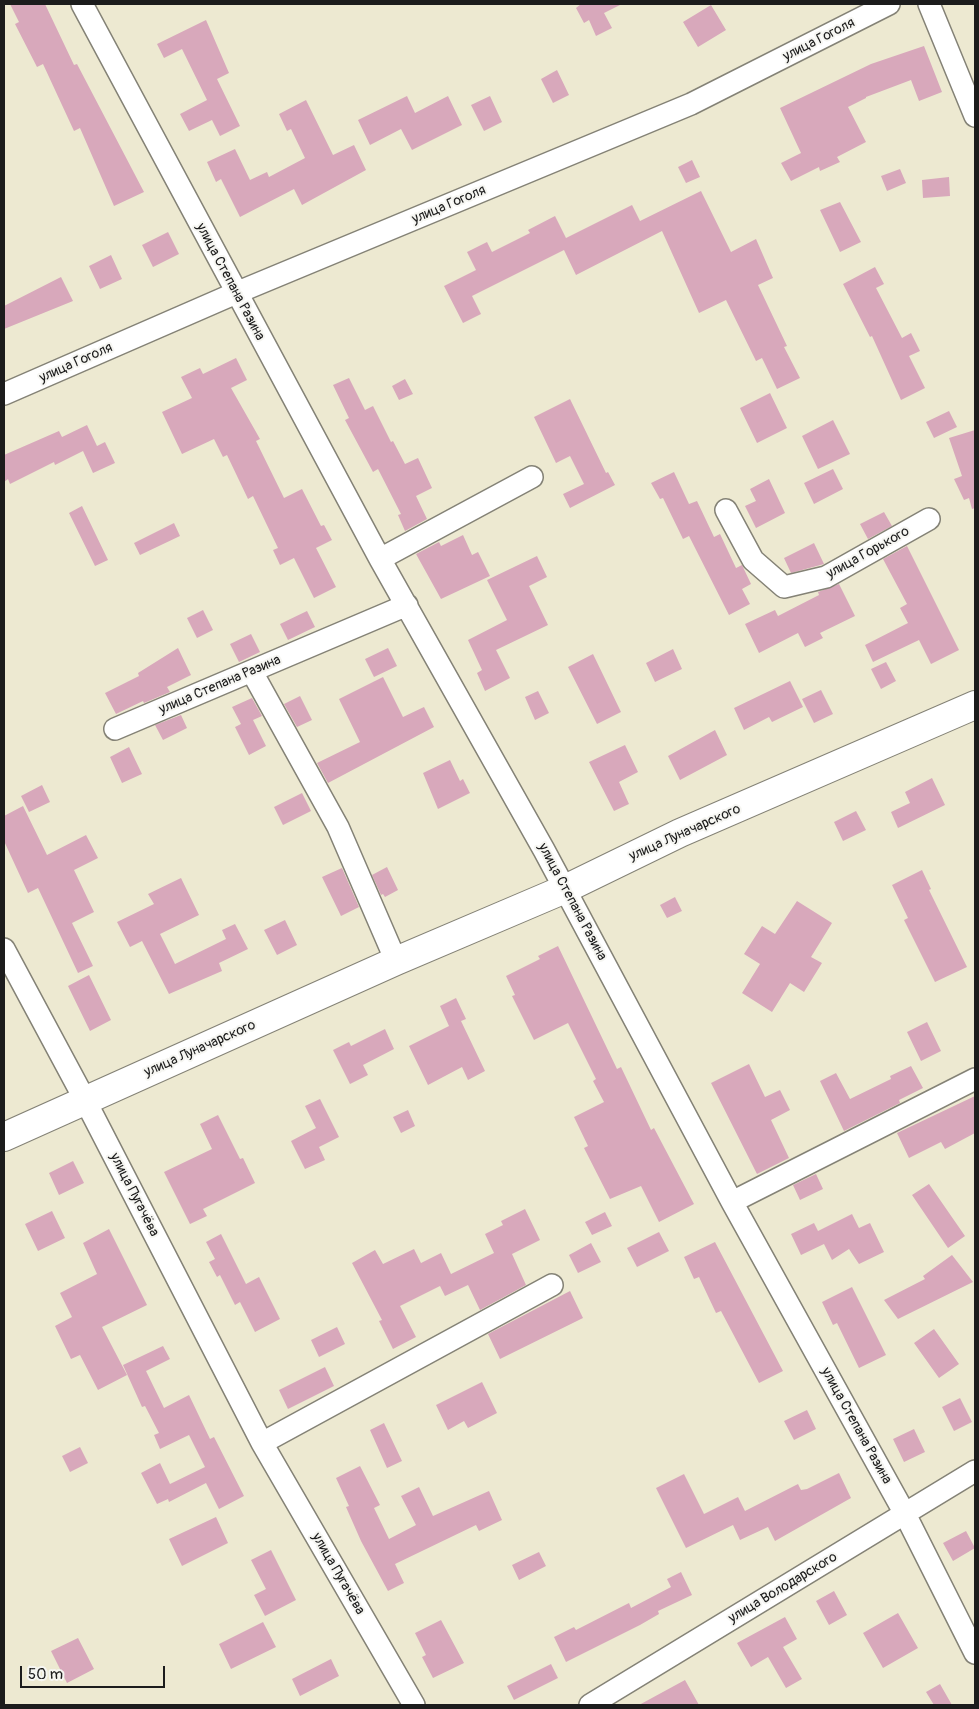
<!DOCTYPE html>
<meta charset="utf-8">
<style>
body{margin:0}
#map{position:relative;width:979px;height:1709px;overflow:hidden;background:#ede9d1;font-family:Pangolin,sans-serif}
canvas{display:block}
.frame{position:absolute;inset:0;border:5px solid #1c1c1c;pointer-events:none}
.scale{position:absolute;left:20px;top:1666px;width:145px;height:22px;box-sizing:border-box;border:2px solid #1c1c1c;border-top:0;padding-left:6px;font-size:15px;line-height:18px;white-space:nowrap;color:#1c1c1c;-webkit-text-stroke:4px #f6f6f2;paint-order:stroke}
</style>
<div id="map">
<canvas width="979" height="1709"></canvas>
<div class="frame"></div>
<div class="scale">50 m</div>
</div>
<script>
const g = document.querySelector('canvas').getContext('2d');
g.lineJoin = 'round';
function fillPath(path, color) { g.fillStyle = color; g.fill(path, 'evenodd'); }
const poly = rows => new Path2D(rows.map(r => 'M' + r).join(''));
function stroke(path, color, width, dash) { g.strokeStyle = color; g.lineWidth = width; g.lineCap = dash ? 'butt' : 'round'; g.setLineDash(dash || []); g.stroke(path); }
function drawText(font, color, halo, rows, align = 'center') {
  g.font = font + ' Pangolin,sans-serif'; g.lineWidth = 4; g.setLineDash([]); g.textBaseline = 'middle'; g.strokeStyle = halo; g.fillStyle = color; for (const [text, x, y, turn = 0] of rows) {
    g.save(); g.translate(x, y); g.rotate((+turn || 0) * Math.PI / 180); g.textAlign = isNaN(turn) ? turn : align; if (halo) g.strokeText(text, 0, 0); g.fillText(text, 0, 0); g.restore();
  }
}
fillPath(poly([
 [10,4,45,4,74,65,77,64,144,192,114,206,80,128,74,131,43,64,37,67,15,24,19,22],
 [581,4,622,4,604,13,612,28,596,36,589,20,584,23,576,8],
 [711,5,726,30,698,47,683,22],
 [206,20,229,73,217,79,240,126,220,136,212,120,189,131,180,114,207,100,182,49,164,58,157,44],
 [924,46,942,92,919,101,911,80,866,97,866,98,848,107,866,142,837,157,840,162,820,171,819,167,791,181,781,163,801,153,780,108,871,64],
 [557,70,569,95,553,103,541,79],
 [407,96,415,113,448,96,462,125,412,150,401,129,370,145,358,120],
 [490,96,502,122,484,131,471,105],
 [306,100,333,155,354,145,366,170,302,205,294,189,240,217,221,179,216,182,207,162,235,149,250,180,267,172,269,177,305,158,291,129,287,131,279,114],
 [692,160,700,177,686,183,678,167],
 [900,169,906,183,887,191,881,176],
 [949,177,950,196,923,198,922,180],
 [701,191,731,252,756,239,773,278,758,285,787,346,784,347,800,378,777,389,762,358,756,361,726,300,699,313,662,231,576,275,564,250,472,296,481,314,463,323,444,286,476,270,467,252,487,242,492,252,530,233,528,230,555,216,566,238,632,205,640,221],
 [840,202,861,242,840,252,820,210],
 [168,232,179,254,153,267,142,245],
 [111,255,122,279,100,289,89,266],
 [875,267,884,284,876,288,902,338,911,333,920,351,909,356,925,388,901,400,872,336,870,337,843,284],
 [61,277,73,301,4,329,4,306],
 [236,358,247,380,231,388,260,439,256,441,284,498,302,489,321,526,324,525,332,540,316,548,336,587,314,598,294,558,280,565,273,550,278,548,253,496,248,499,227,455,223,457,214,439,182,454,162,412,192,398,181,377,200,368,203,374],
 [349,378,365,410,373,406,391,442,393,441,405,464,418,458,432,488,416,496,427,519,405,531,398,515,401,514,378,469,373,472,345,420,349,418,333,385],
 [405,379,413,394,399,400,392,386],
 [770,393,787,428,757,443,740,408],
 [570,399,606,473,608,472,615,485,570,508,563,494,584,484,570,456,556,463,534,417],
 [949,411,957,427,934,438,926,422],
 [833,420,850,454,818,469,802,436],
 [87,425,97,446,105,442,115,463,93,473,83,451,55,465,54,462,10,484,8,479,4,482,4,455,59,431,62,437],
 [975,430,975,508,972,509,969,498,964,500,954,479,962,476,949,438],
 [833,469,843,489,814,504,804,483],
 [674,472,689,504,697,501,714,537,720,534,736,568,742,565,751,584,742,589,750,604,729,615,689,536,683,539,663,498,660,499,651,483],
 [769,479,785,513,756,528,745,506,756,501,750,489],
 [82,506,108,560,95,566,69,513],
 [884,512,892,526,868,539,860,524],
 [174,523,180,536,140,555,134,543],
 [463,535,472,555,478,552,490,576,441,599,416,554,439,542,441,546],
 [814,543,824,564,791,573,784,558],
 [907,546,959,650,931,664,919,640,873,662,865,645,908,623,900,608,907,604,883,559],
 [537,556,547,577,529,586,548,625,496,650,510,678,485,691,477,673,482,670,468,640,507,620,487,580],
 [839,584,855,616,820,633,823,638,805,647,798,633,759,653,745,624,775,610,778,616,819,595,818,592],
 [203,610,213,630,197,638,187,618],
 [307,611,315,627,288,640,280,624],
 [251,634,260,652,239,662,230,644],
 [178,648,191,675,167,687,170,692,144,703,143,701,116,714,105,693,139,676,138,673],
 [388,648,397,666,374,677,365,659],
 [673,649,682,669,655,682,646,663],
 [593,654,621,712,597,724,568,667],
 [886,662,896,681,881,689,871,669],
 [383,677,403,717,424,707,434,727,328,783,317,763,360,742,339,699],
 [790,681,803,707,772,722,769,717,744,730,734,708],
 [821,690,833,714,814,723,802,699],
 [538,691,549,713,535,720,525,697],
 [300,696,312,720,297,727,284,704],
 [252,698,262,716,253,720,266,746,249,755,235,727,241,724,232,707],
 [181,715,187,728,163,740,155,725],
 [715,730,727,755,680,780,668,756],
 [625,745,638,772,619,782,629,804,614,811,589,762],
 [129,747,142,774,122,783,110,757],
 [450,760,460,781,463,779,470,793,438,809,423,773],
 [932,778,945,805,898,828,891,812,910,803,905,792],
 [42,785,50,802,29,812,21,796],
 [302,793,311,811,283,825,274,807],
 [23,806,47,855,86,835,98,858,74,870,94,912,72,923,93,966,78,973,38,888,28,893,4,841,4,816],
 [856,811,866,830,843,841,834,822],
 [387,867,398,890,385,897,383,894,381,895,372,875],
 [342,868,359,907,341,916,322,877],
 [922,870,931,889,929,890,967,967,935,982,904,920,908,918,892,885],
 [181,878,199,915,160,934,175,964,226,939,222,930,235,924,248,949,219,963,222,971,169,994,142,941,130,947,117,922,154,904,148,894],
 [675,897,682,911,667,918,660,905],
 [797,901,832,923,811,957,822,963,804,992,790,983,772,1012,742,993,760,964,744,954,762,926,775,934],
 [285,920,297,945,277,955,264,930],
 [558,946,617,1069,621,1067,651,1130,654,1128,694,1204,659,1222,641,1186,610,1199,584,1148,588,1146,574,1117,604,1102,593,1081,596,1079,568,1023,534,1040,512,996,515,995,506,976,540,959,538,956],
 [89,975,111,1020,90,1031,68,986],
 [456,998,466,1019,461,1021,485,1071,468,1080,462,1067,428,1085,409,1046,449,1026,440,1006],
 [927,1022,941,1051,921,1061,907,1032],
 [385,1029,394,1049,363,1065,368,1075,350,1084,333,1050,349,1042,351,1046],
 [749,1064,765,1097,780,1090,790,1110,771,1120,789,1158,757,1174,711,1083],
 [911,1066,923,1088,899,1100,900,1103,844,1131,820,1081,836,1073,850,1099,891,1079,890,1076],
 [975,1096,975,1133,945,1149,941,1142,909,1158,897,1133],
 [320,1099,339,1137,319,1147,325,1160,305,1169,291,1141,316,1128,305,1106],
 [408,1110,415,1126,401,1133,393,1117],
 [218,1115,240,1159,243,1158,255,1183,203,1209,207,1216,190,1224,164,1172,212,1149,200,1124],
 [73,1161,84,1183,59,1195,49,1173],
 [816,1174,823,1189,800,1200,793,1185],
 [929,1184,965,1236,948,1248,912,1195],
 [525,1209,540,1240,512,1254,526,1285,480,1310,468,1285,445,1296,440,1286,400,1306,416,1337,393,1349,379,1321,382,1320,352,1263,375,1250,383,1264,414,1249,421,1263,441,1253,451,1274,494,1253,485,1234,503,1225,501,1221],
 [52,1211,65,1238,38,1251,25,1224],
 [605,1212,612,1226,592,1235,585,1222],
 [852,1214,859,1228,870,1223,884,1252,859,1264,849,1249,832,1260,824,1244,801,1255,791,1234,814,1223,818,1231],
 [109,1229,147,1305,102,1327,127,1375,98,1390,80,1355,71,1359,55,1326,72,1317,60,1293,97,1274,83,1243],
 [659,1232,669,1251,637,1267,627,1248],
 [221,1234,246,1284,259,1277,280,1319,255,1332,240,1302,235,1305,220,1275,217,1277,209,1262,215,1259,206,1242],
 [715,1242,783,1371,759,1383,721,1311,716,1313,699,1277,694,1279,684,1257],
 [591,1243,601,1262,578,1273,569,1255],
 [952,1255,973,1282,898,1319,884,1300,925,1279,923,1276],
 [852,1287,886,1355,859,1368,837,1323,833,1325,822,1302],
 [570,1291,583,1318,500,1359,488,1334],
 [337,1327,345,1344,319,1357,311,1340],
 [934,1329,959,1364,939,1378,914,1343],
 [163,1346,170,1359,146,1371,164,1408,189,1395,210,1439,214,1437,244,1496,219,1509,206,1483,169,1502,168,1499,157,1504,141,1473,160,1463,170,1484,205,1467,189,1435,160,1449,154,1435,159,1433,145,1406,142,1407,123,1365],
 [325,1367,334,1386,288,1409,279,1390],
 [482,1382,497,1413,468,1428,464,1421,448,1430,436,1405],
 [960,1398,972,1422,954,1431,942,1407],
 [807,1410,816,1429,794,1440,784,1421],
 [384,1423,402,1461,387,1468,370,1430],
 [914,1429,925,1452,904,1462,893,1439],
 [80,1447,88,1463,70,1472,62,1456],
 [360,1466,380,1505,374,1508,389,1539,416,1525,401,1496,419,1487,433,1516,489,1491,502,1520,479,1531,476,1525,395,1564,404,1583,388,1591,361,1541,346,1507,349,1506,336,1478],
 [839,1473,851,1498,775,1541,768,1527,740,1540,733,1525,686,1548,656,1488,684,1474,704,1514,738,1497,745,1511,798,1484,801,1490,807,1489],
 [216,1517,228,1543,182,1566,169,1539],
 [966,1531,975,1548,953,1561,943,1543],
 [271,1550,296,1600,265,1616,254,1595,266,1589,251,1560],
 [539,1552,546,1566,519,1580,512,1565],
 [681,1572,692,1595,658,1611,659,1614,640,1625,566,1662,554,1637,574,1627,576,1630,629,1603,631,1608,671,1587,667,1579],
 [834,1591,847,1615,829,1625,816,1601],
 [898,1613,918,1648,883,1668,863,1633],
 [785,1617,797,1639,783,1647,802,1679,786,1688,768,1657,751,1667,737,1643],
 [441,1620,464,1663,433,1678,422,1657,426,1655,415,1633],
 [263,1622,276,1647,231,1669,219,1644],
 [78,1638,94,1669,67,1683,51,1651],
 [331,1659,339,1676,300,1696,292,1679],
 [551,1664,558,1678,514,1700,507,1686],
 [685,1680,699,1705,639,1705],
 [940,1684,952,1705,934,1705,926,1692]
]), '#d8a8bb');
const minor = poly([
 [82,4,380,559,544,850,732,1202,905,1514,975,1653],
 [929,4,975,116],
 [4,394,236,293,691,104,889,4],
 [726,510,753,560,784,587,826,577,929,519],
 [380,559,532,477],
 [252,672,338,827,396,961],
 [115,729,407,605],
 [4,949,85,1100,262,1443,414,1705],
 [732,1202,975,1079],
 [262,1443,552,1285],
 [590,1705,975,1471]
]);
const secondary = poly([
 [4,1137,396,961,565,889,680,833,975,705]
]);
stroke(minor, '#848276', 24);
stroke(secondary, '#848276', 30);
stroke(minor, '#fff', 21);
stroke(secondary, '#fff', 28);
drawText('14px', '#1c1c1c', '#f6f6f2', [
 ["улица Гоголя",819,40,-27],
 ["улица Гоголя",449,205,-23],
 ["улица Степана Разина",230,282,62],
 ["улица Гоголя",76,363,-24],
 ["улица Горького",868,553,-29],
 ["улица Степана Разина",220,685,-23],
 ["улица Луначарского",685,833,-24],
 ["улица Степана Разина",572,902,62],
 ["улица Луначарского",200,1049,-24],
 ["улица Пугачёва",134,1195,63],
 ["улица Степана Разина",856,1426,61],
 ["улица Пугачёва",338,1574,60],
 ["улица Володарского",783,1588,-31]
]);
</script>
